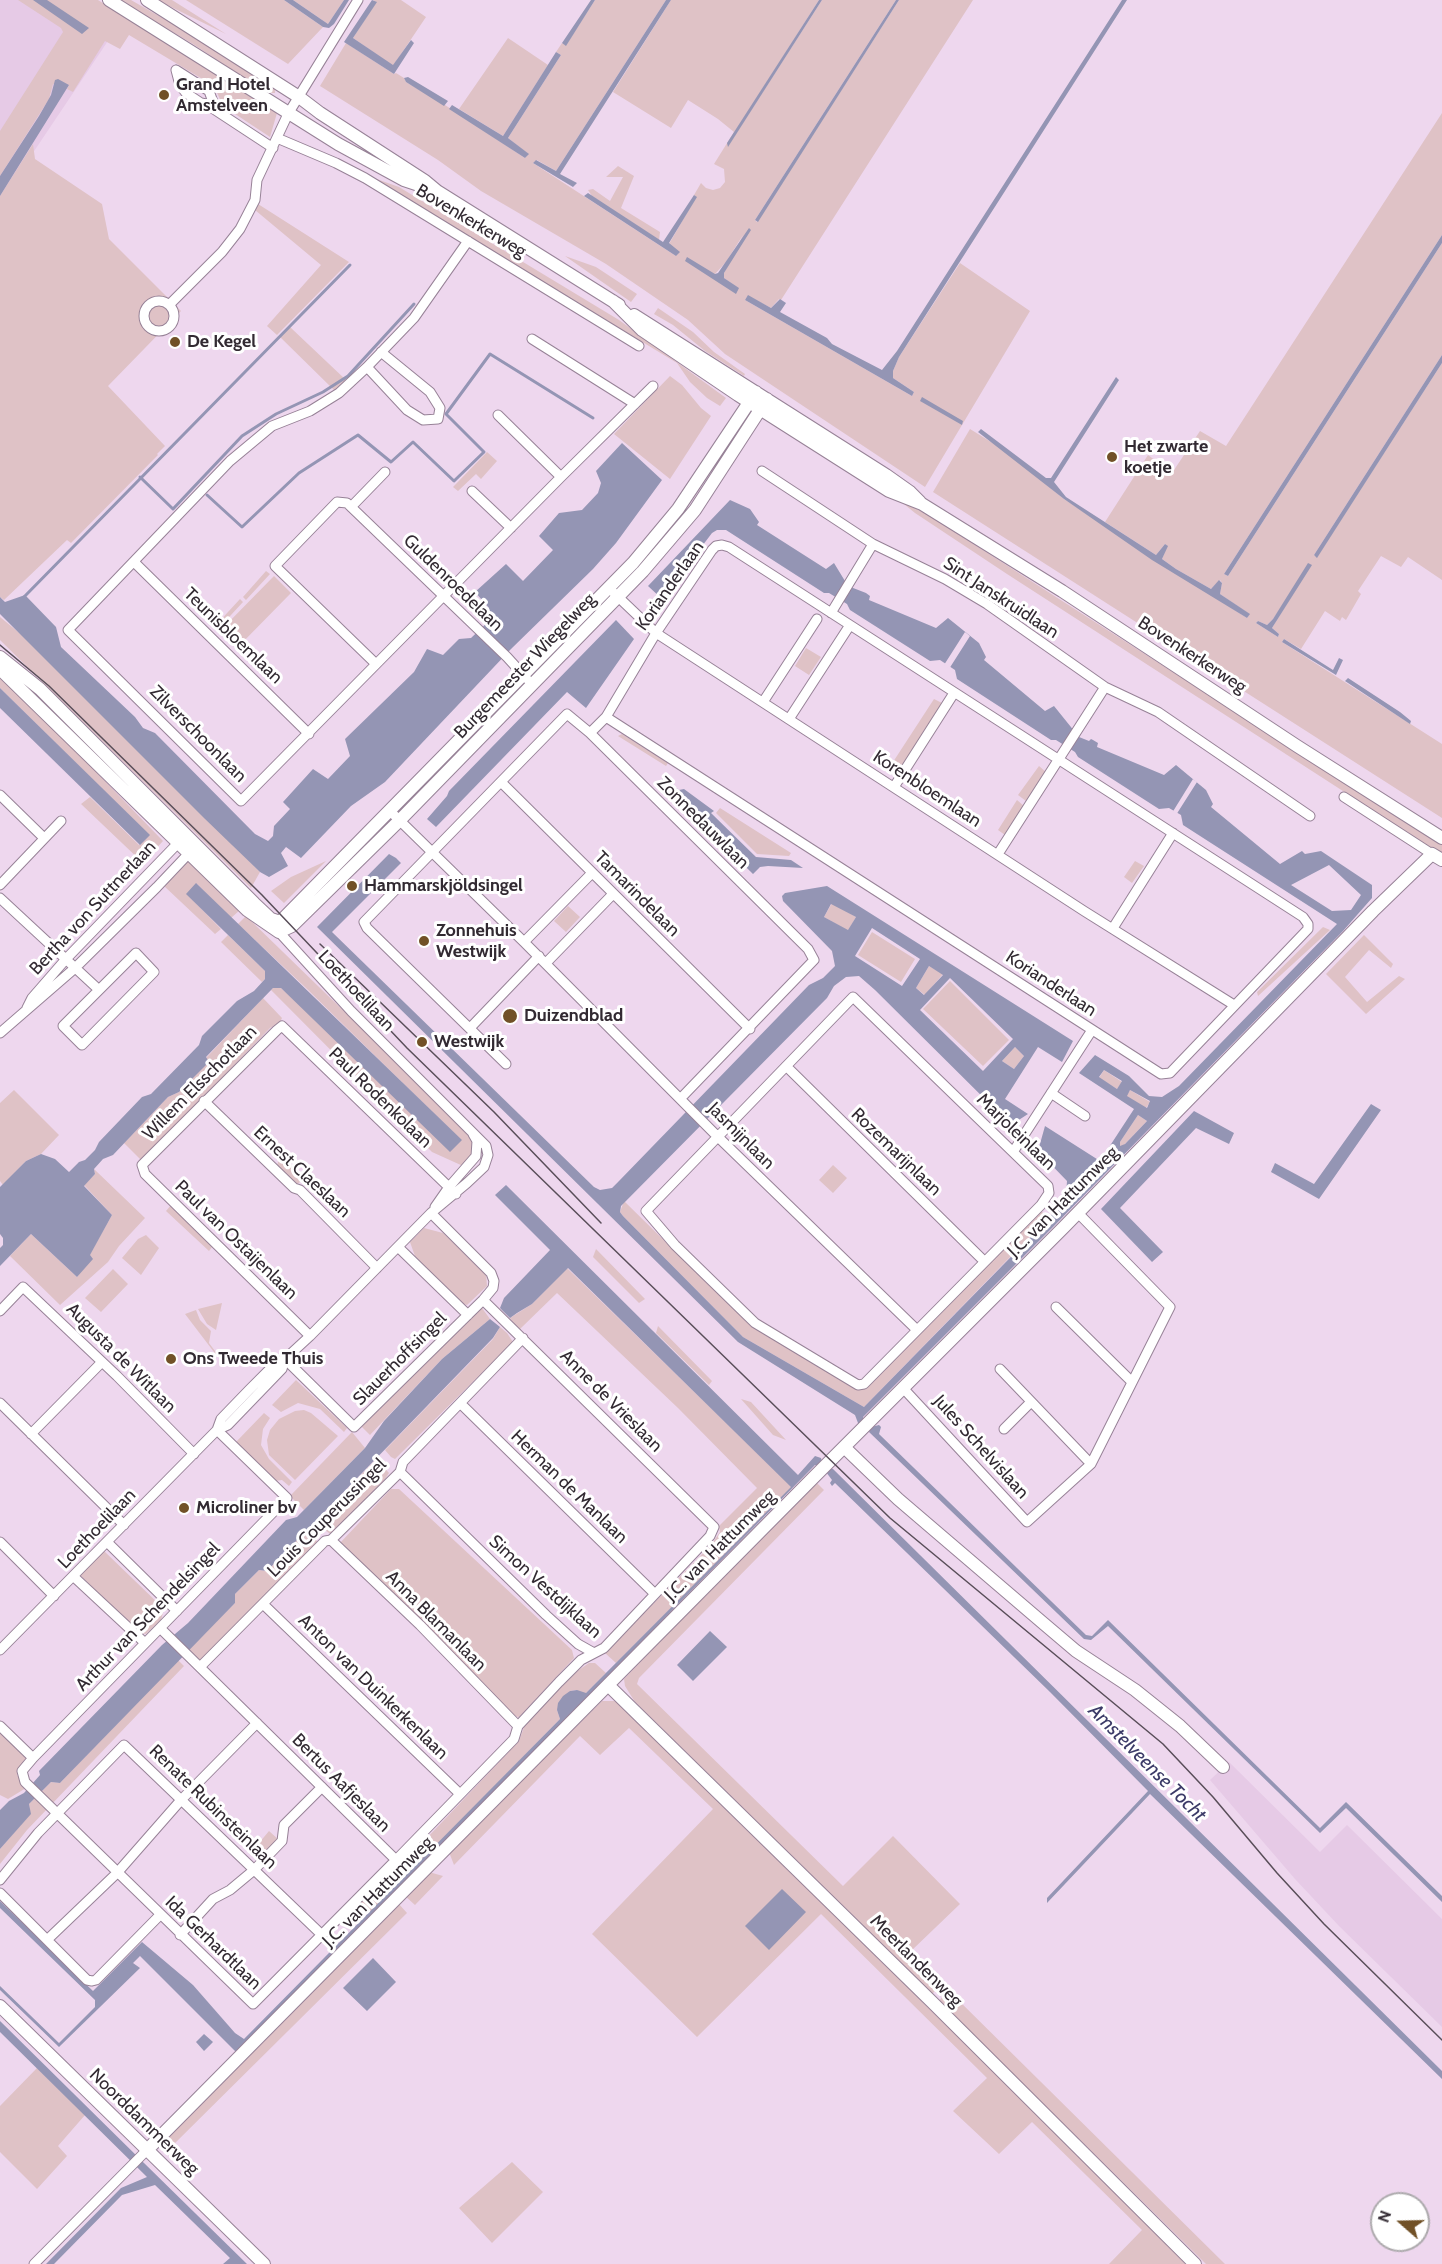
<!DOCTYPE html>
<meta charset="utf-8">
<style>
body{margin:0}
#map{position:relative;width:1442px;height:2264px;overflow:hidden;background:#eed7ee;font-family:Cabin,sans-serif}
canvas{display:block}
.north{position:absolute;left:1370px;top:2192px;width:60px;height:60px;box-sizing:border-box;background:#fff;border:2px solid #adaaad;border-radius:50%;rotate:290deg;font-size:16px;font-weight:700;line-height:24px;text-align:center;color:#322a32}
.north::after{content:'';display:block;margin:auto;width:21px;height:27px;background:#715127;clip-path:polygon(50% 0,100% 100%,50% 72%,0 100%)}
</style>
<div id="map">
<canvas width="1442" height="2264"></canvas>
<div class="north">N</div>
</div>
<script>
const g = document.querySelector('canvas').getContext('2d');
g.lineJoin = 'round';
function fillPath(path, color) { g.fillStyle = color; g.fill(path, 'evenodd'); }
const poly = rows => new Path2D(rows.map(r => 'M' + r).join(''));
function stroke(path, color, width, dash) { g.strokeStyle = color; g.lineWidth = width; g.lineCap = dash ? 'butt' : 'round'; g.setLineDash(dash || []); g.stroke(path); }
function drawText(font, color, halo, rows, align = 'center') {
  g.font = font + ' Cabin,sans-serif'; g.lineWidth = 6; g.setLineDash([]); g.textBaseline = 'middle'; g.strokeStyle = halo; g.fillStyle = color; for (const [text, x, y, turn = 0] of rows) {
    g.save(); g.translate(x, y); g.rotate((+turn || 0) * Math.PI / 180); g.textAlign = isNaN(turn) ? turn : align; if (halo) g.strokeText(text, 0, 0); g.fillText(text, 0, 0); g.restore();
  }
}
fillPath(poly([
 [0,0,90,0,122,20,0,202],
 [1229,1762,1320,1852,1347,1825,1442,1919,1442,2027,1339,1926,1295,1879,1210,1780]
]), '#e6cae6');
fillPath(poly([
 [18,0,98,0,277,113,270,137,223,106,214,86,129,35,120,49,105,41,73,92,67,89,69,85,53,84,49,99,0,176,0,131,63,32,61,28],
 [118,0,131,0,199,39,275,89,275,93,267,93,193,44],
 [157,0,172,0,226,34],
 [186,0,284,0,323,27,288,64],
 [293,0,344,0,328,24],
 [373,0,401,0,426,17,393,66,353,38,376,2],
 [595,0,666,0,556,171,537,160,533,163,676,256,669,244,696,197,694,195,701,183,706,188,713,190,720,188,725,182,724,169,714,164,734,132,718,119,688,100,671,128,613,92,671,0,819,0,728,143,728,146,822,0,896,0,755,220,757,222,899,0,973,0,781,300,779,299,771,308,748,296,745,300,912,396,914,392,893,378,893,371,899,357,960,263,1030,311,925,487,725,354,688,320,606,264,481,191,438,160,320,86,346,43,394,74,396,73,404,78,406,82,445,105,525,158,528,154,508,138,561,55,556,52,562,43,566,45],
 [743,235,724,273,724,278,738,288,687,257,715,274,726,262],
 [508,38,548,65,503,136,459,109],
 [1442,113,1442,235,1224,574,1228,576,1442,243,1442,355,1314,555,1317,557,1442,363,1442,580,1408,557,1401,567,1381,556,1358,591,1361,594,1346,620,1342,617,1340,621,1325,611,1301,649,1284,639,1282,642,1442,744,1442,818,933,492,970,429,1004,450,1064,499,1247,618,1249,614,1220,594,1222,583,1220,580,1211,589,1176,569,1162,559,1167,546,1165,544,1156,555,1105,522,1148,455,1172,473,1200,431,1226,446],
 [1311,564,1272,628,1279,634,1278,637,1256,623,1258,621,1267,625,1273,619],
 [33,144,35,159,102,204,109,239,181,311,108,386,165,446,157,454,158,455,71,543,67,540,4,600,0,597,0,196],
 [618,166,634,176,621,208,660,232,659,240,592,196,588,190,593,189,610,201,623,177,606,177],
 [371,177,399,187,619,320,726,398,720,406,707,398,690,382,677,363],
 [258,204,349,262,277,335,267,326,321,265,255,210],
 [565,256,596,267,637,294,631,302],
 [658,308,693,332,714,352,745,374,744,376,705,351,673,325,654,314],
 [290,327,346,380,334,390,280,337],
 [670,376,682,385,701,408,711,416,670,479,614,434],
 [487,452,497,461,481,479,476,474,458,491,453,487],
 [899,500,930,516,1442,845,1442,855,1007,574,915,513],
 [266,571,270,574,246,600,243,597],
 [274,576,291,593,238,647,221,630],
 [240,599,243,602,219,628,216,625],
 [0,617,57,664,260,872,251,888,0,640],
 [806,648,821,657,809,675,795,666],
 [0,673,163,841,143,863,81,804,90,797,139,845,149,835,0,688],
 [934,699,942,703,901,768,893,762],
 [622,734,668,763,666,766,618,736],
 [1039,766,1046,772,1028,800,1026,801,1018,795],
 [1017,800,1024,806,1005,835,998,830],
 [720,808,791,853,789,856,757,854,716,813],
 [189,859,240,910,231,918,197,884,187,894,221,929,215,934,163,885],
 [326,861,284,903,271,891,291,877],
 [1135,861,1144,866,1132,883,1124,877],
 [832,903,856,917,848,931,824,917],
 [568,906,580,917,566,932,554,921],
 [246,916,463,1127,472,1140,472,1155,463,1166,432,1152,271,990,273,988,281,988,461,1140,306,988,238,924],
 [1323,927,1330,930,1258,996,1257,992],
 [872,932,915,959,901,982,858,955],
 [228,935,265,971,265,979,262,982,221,942],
 [1364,935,1393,964,1391,968,1369,950,1345,977,1367,1002,1399,976,1405,979,1366,1014,1326,974],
 [929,966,943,974,925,995,916,988],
 [950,981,1009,1040,983,1066,923,1009],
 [263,998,282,1018,280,1022,270,1028,142,1161,124,1143,168,1097,179,1092,208,1062,206,1058],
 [1015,1047,1024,1056,1014,1069,1002,1061],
 [1104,1070,1122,1082,1117,1089,1099,1078],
 [14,1090,59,1135,41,1154,26,1161,3,1185,0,1181,0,1103],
 [1130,1090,1150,1102,1146,1108,1126,1096],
 [1138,1115,1147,1121,1122,1147,1120,1146,1120,1142],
 [281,1155,305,1178,295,1186,277,1165],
 [833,1165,847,1178,833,1193,819,1180],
 [94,1169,145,1218,119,1246,108,1262,60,1305,10,1256,31,1234,77,1277,112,1215,84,1185,95,1174],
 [624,1201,752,1327,856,1389,861,1389,867,1384,1040,1210,1048,1218,864,1407,743,1337,623,1216,620,1212],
 [171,1205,212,1247,209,1251,166,1211],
 [424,1228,443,1233,486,1273,487,1286,467,1305,460,1303,416,1259,410,1242],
 [146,1235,159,1248,141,1275,122,1258,138,1239],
 [596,1249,645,1299,639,1303,593,1257],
 [567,1268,792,1487,616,1663,605,1653,711,1545,720,1532,719,1526,757,1488,678,1408,557,1293,520,1329,514,1324,510,1318,532,1304],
 [113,1269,128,1284,101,1312,85,1298],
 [73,1303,113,1342,106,1351,65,1311],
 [222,1303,216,1330,207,1324,198,1309],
 [482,1308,490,1319,442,1359,370,1435,361,1426],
 [196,1310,200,1320,211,1331,209,1343,218,1355,217,1356,185,1314],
 [658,1326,712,1381,709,1385,656,1333],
 [500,1327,507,1333,513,1342,395,1459,391,1457,385,1450,493,1339],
 [296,1380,347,1428,344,1432,320,1409,298,1403,281,1412,272,1405],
 [741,1399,751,1402,786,1440,773,1435],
 [304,1410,311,1413,338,1436,295,1480,269,1455,267,1440,270,1430,279,1419,295,1411],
 [264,1413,270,1418,263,1429,261,1445,269,1459,292,1482,289,1486,282,1480,275,1481,236,1442],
 [352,1432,365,1448,304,1510,290,1496],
 [376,1459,389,1473,385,1479,333,1533,329,1533,315,1523],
 [815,1481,824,1490,639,1678,637,1684,843,1886,893,1836,960,1904,910,1952,942,1984,932,1994,635,1702,625,1686,624,1679],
 [391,1489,399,1489,572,1650,574,1658,519,1717,513,1716,340,1543],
 [306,1531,319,1543,207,1659,198,1660,187,1650,235,1603,235,1594,259,1570,267,1571],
 [104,1551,161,1606,163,1613,161,1620,146,1634,139,1633,80,1575],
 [178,1660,184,1666,27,1830,0,1864,0,1849,30,1814,29,1804,51,1782,60,1783],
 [589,1663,595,1663,606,1673,585,1694,576,1690,570,1691,557,1710,560,1719,369,1914,358,1903,396,1863,406,1860,519,1741,526,1722,573,1674],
 [602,1701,614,1701,621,1704,1191,2264,1109,2264,1142,2230,1032,2122,999,2154,953,2111,987,2078,821,1914,697,2037,592,1934,713,1809,629,1728,600,1755,580,1736,454,1865,449,1852],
 [0,1731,27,1758,17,1775,26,1788,8,1799,0,1795],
 [269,1831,279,1840,265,1855,259,1843],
 [429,1872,443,1876,415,1905,405,1896],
 [398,1903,407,1913,168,2150,160,2142],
 [948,1990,1225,2264,1206,2264,939,2001],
 [37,2068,85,2115,58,2146,67,2156,37,2189,0,2152,0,2106],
 [512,2162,543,2192,492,2243,459,2208]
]), '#dfc2c6');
fillPath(poly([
 [33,0,47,0,89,28,82,34],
 [284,0,293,0,328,24,344,0,349,0,334,24,329,28,323,27],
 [372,0,377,2,353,38,393,65,411,40,414,43,394,74,344,42],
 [591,0,595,0,566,46,562,43],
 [666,0,671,0,560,174,577,183,573,187,533,163,536,160,556,171],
 [819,0,822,0,728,147,727,143],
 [896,0,899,0,758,222,755,220],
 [1122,0,1127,0,899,357,893,371,893,378,914,392,912,396,745,300,748,295,771,308,780,299,786,303,780,312,827,338,832,344,882,370,897,351],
 [556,52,561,55,508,138,529,154,525,158,449,109,452,105,503,136],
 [408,77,448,101,444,106,406,82,404,78],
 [58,79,69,85,0,196,0,176,39,116,51,95,55,80],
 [588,193,663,242,694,195,697,197,669,243,680,252,676,256,584,196],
 [749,228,751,230,724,273,724,278,739,288,736,294,685,261,687,257,715,274,718,273],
 [1442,235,1442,243,1228,576,1224,574],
 [1442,355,1442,363,1317,558,1314,555],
 [1116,377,1119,380,1054,482,1066,497,1156,555,1165,544,1168,546,1162,559,1176,569,1211,589,1219,580,1222,583,1220,594,1250,614,1247,618,1152,560,1064,499,978,432,981,429,1046,478,1051,478],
 [922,397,963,421,962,425,920,401],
 [622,443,662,480,616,543,593,569,511,649,385,782,351,806,301,858,286,847,281,853,288,866,269,877,260,872,204,818,0,614,0,597,5,602,25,595,56,627,61,647,135,717,143,728,155,733,255,834,268,841,273,836,274,826,290,809,283,802,313,769,328,779,350,756,345,739,414,672,427,649,443,655,459,639,471,638,490,620,489,608,475,592,506,564,523,581,553,550,539,536,559,513,582,510,598,493,601,483,596,471],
 [730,500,750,509,759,522,757,525,826,569,834,563,848,586,866,593,870,596,869,600,936,628,948,618,979,643,986,657,984,660,1045,711,1054,706,1079,737,1089,741,1091,739,1093,740,1098,743,1097,747,1164,775,1176,765,1206,790,1213,804,1211,807,1280,864,1302,851,1305,854,1321,851,1372,885,1372,898,1343,931,1054,1226,863,1417,864,1421,861,1424,858,1423,855,1415,738,1342,317,927,389,854,396,858,401,863,332,932,594,1187,600,1190,612,1188,619,1181,809,985,823,978,835,966,832,951,783,901,782,896,785,893,827,886,1073,1041,1062,1062,1038,1047,1005,1099,1028,1114,1011,1125,875,990,859,976,846,977,834,986,827,998,621,1206,620,1212,623,1216,743,1337,864,1407,1047,1220,1066,1197,1067,1181,1038,1151,1045,1126,1100,1161,1134,1109,1079,1073,1095,1055,1129,1076,1149,1096,1162,1097,1179,1086,1337,924,1183,825,1181,815,1169,808,1159,809,1078,757,1075,752,1056,740,1051,740,957,679,955,670,940,660,930,661,850,610,847,604,829,593,824,593,726,530,717,530,712,533,662,599,648,586],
 [1329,865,1361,895,1351,910,1332,911,1291,885],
 [831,904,856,917,848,930,824,917],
 [872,928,920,959,902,986,855,956],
 [929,966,943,975,924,995,916,988],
 [950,978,1013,1039,983,1071,920,1010],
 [1015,1047,1024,1056,1014,1069,1002,1061],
 [1104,1070,1122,1081,1117,1089,1099,1077],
 [1130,1090,1150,1101,1147,1108,1127,1096],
 [1138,1115,1147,1121,1125,1144,1120,1146,1120,1142],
 [1308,563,1312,565,1272,628,1279,634,1278,637,1256,623,1258,621,1267,625,1273,619],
 [616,620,634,639,586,708,567,692,436,827,427,819,447,796,449,791],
 [1284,639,1333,670,1339,658,1343,660,1336,675,1282,642],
 [1348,678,1400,712,1411,721,1410,724,1345,681],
 [0,688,150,835,140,845,0,708],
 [663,778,679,790,684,789,714,811,711,813,756,857,791,860,803,868,768,866,760,867,753,874,676,798,677,793,661,781],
 [196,883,462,1140,450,1152,281,988,273,988,206,1057,209,1062,179,1092,168,1097,113,1155,103,1159,94,1169,95,1174,84,1186,112,1215,90,1255,93,1259,77,1277,31,1234,0,1266,0,1248,3,1245,3,1238,0,1234,0,1187,26,1161,41,1154,55,1159,69,1172,79,1162,85,1160,95,1150,99,1142,142,1097,151,1094,199,1045,202,1036,237,1001,254,991,265,979,265,971,186,894],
 [1371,1104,1381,1110,1319,1199,1271,1172,1275,1163,1314,1184],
 [1194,1111,1234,1133,1229,1144,1196,1128,1120,1208,1163,1252,1152,1262,1101,1209],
 [506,1185,798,1475,815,1456,821,1458,822,1462,818,1466,815,1465,237,2053,140,1956,133,1963,140,1968,59,2047,0,1990,0,1986,59,2043,95,2007,95,2000,0,1908,0,1901,93,1991,142,1942,193,1985,235,2033,244,2039,560,1719,557,1710,558,1703,563,1696,570,1691,577,1690,586,1693,791,1487,568,1268,532,1304,517,1313,510,1318,500,1308,504,1298,550,1250,495,1195],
 [490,1319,500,1327,493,1338,267,1571,259,1570,235,1594,235,1603,60,1783,51,1782,29,1804,31,1814,0,1849,0,1810,9,1801,24,1793,40,1775,39,1771,162,1645,188,1623,286,1520,297,1517,365,1448,384,1421,442,1359],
 [879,1425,881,1427,879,1434,1086,1635,1092,1636,1108,1620,1320,1828,1346,1802,1442,1896,1442,1902,1346,1808,1320,1833,1108,1626,1091,1640,1084,1639,869,1432,871,1427],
 [829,1468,833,1469,1442,2071,1442,2079,1150,1794,1047,1903,1047,1898,1148,1791,1050,1692,835,1483,832,1486,830,1483,832,1480,826,1472],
 [710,1631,727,1647,693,1681,677,1665],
 [782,1889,806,1912,769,1950,745,1926],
 [373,1958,396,1982,367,2011,343,1988],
 [0,2021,144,2163,247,2264,223,2264,230,2258,155,2185,122,2195,54,2264,46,2264,121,2188,147,2177,0,2032],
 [204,2034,213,2042,204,2051,196,2042]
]), '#9495b4');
fillPath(poly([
 [965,632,970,636,949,669,944,665],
 [1193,779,1197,782,1176,815,1172,813]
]), '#eed7ee');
stroke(poly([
 [140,477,173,509,242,436,276,414,323,392,348,376,414,304],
 [207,495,242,527,299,473,358,435,391,462,413,442,454,481,484,452,446,414,490,354,593,418],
 [23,598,350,265]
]), '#9495b4', 3);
const street = poly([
 [176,70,180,85,186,93,201,103,206,104,273,148],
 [176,70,209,91,216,110],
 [277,138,336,163,365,178,639,346],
 [468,241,414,318,367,367,339,393,310,411,272,426,230,461,68,630,241,801,561,477,653,386],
 '144 316a15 15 0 1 1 30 0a15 15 0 1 1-30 0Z',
 [169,305,222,252,240,229,255,200,257,180,288,114,358,0],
 [532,339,635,404],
 [367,367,407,410,423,420,438,419,440,408,430,392,381,352],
 [498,415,561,477],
 [762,471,873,544,945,579,987,604,1105,687,1158,712,1310,816],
 [472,491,511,528],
 [351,507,385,472],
 [134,562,309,734],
 [613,592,656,633,1084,911,1234,1005],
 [831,613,873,544],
 [376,664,275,566,337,502,347,503,507,657,527,679],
 [763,702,817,619],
 [789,719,850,625],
 [590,733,606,717,656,633,712,550,716,546,722,545,729,547,1303,917,1308,924,1308,929,1170,1073,1161,1074,606,717],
 [501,782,750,1029],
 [894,787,954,693],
 [0,795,44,838],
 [1344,797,1432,854],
 [390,811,524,942,717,1136,916,1329],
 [998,854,1105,687],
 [0,885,61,821],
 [0,898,98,989],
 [1113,928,1173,833],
 [524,942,592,873],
 [136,953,154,972,82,1045,63,1026,136,953],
 [546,963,613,894],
 [853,997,1048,1186,1049,1193,1041,1205,864,1384,858,1385,755,1323,675,1245,646,1211,853,997],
 [27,1008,32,998,66,959,181,840],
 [470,1028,539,956],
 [0,1033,75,968,157,887,193,849],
 [506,1064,367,928,364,922,567,714,590,733,808,949,814,960,680,1099],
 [786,1066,984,1261],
 [1051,1093,1085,1116],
 [204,1101,294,1188,300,1190,377,1268],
 [1013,1152,1092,1030],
 [435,1207,449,1187,476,1156,477,1141,473,1134],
 [398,1247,468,1315],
 [1056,1307,1132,1382],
 [0,1311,23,1287,117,1376,194,1454],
 [310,1336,145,1174,142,1165,277,1030,282,1026,456,1194],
 [285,1359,354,1427,483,1300,493,1288,494,1281,491,1273,431,1213],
 [1000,1369,1091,1464],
 [903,1388,1027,1522,1091,1464,1170,1307,1078,1213],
 [0,1403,124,1525],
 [460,1403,655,1594],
 [1004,1429,1031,1402],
 [217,1430,287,1498,33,1758,22,1771,25,1782,253,2004,396,1860],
 [217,1430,221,1419,249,1390,276,1363,285,1359,310,1336,431,1213,467,1183,484,1167,488,1155,486,1146,351,1011,279,932,280,926],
 [31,1434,102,1362],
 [400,1472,546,1615,578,1644,594,1653],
 [331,1540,420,1625,518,1726],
 [0,1542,54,1596],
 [107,1542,177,1611],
 [73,1576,145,1643],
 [263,1604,460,1794],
 [160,1628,396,1860,514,1739,518,1726,559,1682,581,1660,604,1648,710,1536,714,1527,483,1300],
 [0,1650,217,1430,228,1425,282,1369,285,1359],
 [200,1667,325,1541,331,1540,400,1472,403,1462,523,1338],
 [0,1726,33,1758],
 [0,1880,38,1833,124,1745,322,1935],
 [0,1893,87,1980,92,1981,96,1980,160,1915],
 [180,1935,213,1899,230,1890,254,1870,282,1841,284,1825,322,1787],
 [47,1940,117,1873,181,1800,257,1723],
 [34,2264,147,2150]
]);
const secondary = poly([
 [109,0,338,144,404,180,428,188],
 [147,0,299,97,320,113,425,181,437,191,619,305],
 [613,301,642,330,738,395,889,491,922,504,1062,591,1297,746,1442,838],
 [634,315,886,475,910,492,920,502],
 [0,657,40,689,254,903,271,919,280,922,633,563,678,509,756,392],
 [0,669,247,910,279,932,292,926,399,821,643,571,695,510,767,399],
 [844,1447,898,1499,1043,1623,1076,1651,1135,1690,1180,1726,1223,1767],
 [609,1686,932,2002,1195,2264],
 [0,2006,264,2264],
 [147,2150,814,1477,1064,1227,1373,911,1432,854,1442,860]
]);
stroke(street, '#978297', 11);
stroke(secondary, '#978297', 14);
stroke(street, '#fff', 9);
stroke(secondary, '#fff', 12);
stroke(poly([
 [0,645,49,686,262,895,407,1048,890,1518,1163,1744,1213,1797,1277,1873,1324,1924,1442,2040],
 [320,944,494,1112,601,1223]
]), '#594e59', 1.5);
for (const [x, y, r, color] of [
 [164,95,6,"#715127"],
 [175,342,6,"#715127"],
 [1112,457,6,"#715127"],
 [352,886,6,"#715127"],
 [424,941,6,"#715127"],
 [510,1016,8,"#715127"],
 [422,1042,6,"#715127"],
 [171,1359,6,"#715127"],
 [184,1508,6,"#715127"]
]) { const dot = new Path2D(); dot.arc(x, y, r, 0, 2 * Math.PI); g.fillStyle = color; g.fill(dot); stroke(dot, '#fff', 2); }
drawText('bold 18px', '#322a32', '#fff', [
 ["Grand Hotel",176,85],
 ["Amstelveen",176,106],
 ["De Kegel",187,342],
 ["Het zwarte",1124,447],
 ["koetje",1124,468],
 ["Hammarskjöldsingel",364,886],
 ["Zonnehuis",436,931],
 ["Westwijk",436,952],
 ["Duizendblad",524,1016],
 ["Westwijk",434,1042],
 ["Ons Tweede Thuis",183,1359],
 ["Microliner bv",196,1508]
], 'left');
drawText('18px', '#322a32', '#fff', [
 ["Bovenkerkerweg",471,221,31],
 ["Guldenroedelaan",453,583,44],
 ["Korianderlaan",670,586,-55],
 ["Sint Janskruidlaan",1001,598,33],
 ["Teunisbloemlaan",233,636,44],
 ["Bovenkerkerweg",1192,655,33],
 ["Burgemeester Wiegelweg",525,666,-46],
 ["Zilverschoonlaan",198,734,45],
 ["Korenbloemlaan",927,789,33],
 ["Zonnedauwlaan",703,823,45],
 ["Tamarindelaan",637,894,45],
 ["Bertha von Suttnerlaan",93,908,-47],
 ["Korianderlaan",1051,984,33],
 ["Loethoelilaan",356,991,47],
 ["Willem Elsschotlaan",200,1083,-45],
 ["Paul Rodenkolaan",380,1098,44],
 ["Marjoleinlaan",1016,1132,44],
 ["Jasmijnlaan",741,1136,45],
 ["Rozemarijnlaan",896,1152,44],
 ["Ernest Claeslaan",302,1172,43],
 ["J.C. van Hattumweg",1063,1202,-45],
 ["Paul van Ostaijenlaan",236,1240,44],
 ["Augusta de Witlaan",121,1358,45],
 ["Slauerhoffsingel",400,1359,-45],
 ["Anne de Vrieslaan",611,1401,45],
 ["Jules Schelvislaan",981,1447,48],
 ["Herman de Manlaan",569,1487,44],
 ["Louis Couperussingel",327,1518,-45],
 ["Loethoelilaan",97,1529,-46],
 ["J.C. van Hattumweg",720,1546,-45],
 ["Simon Vestdijklaan",545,1587,42],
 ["Arthur van Schendelsingel",148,1617,-46],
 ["Anna Blamanlaan",436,1621,45],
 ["Anton van Duinkerkenlaan",373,1687,44],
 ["Bertus Aafjeslaan",341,1783,45],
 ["Renate Rubinsteinlaan",213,1807,44],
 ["J.C. van Hattumweg",378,1892,-45],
 ["Ida Gerhardtlaan",213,1943,44],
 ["Meerlandenweg",916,1961,45],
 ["Noorddammerweg",144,2122,44]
]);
drawText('italic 20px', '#3c3b68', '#fff', [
 ["Amstelveense Tocht",1147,1763,45]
]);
</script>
